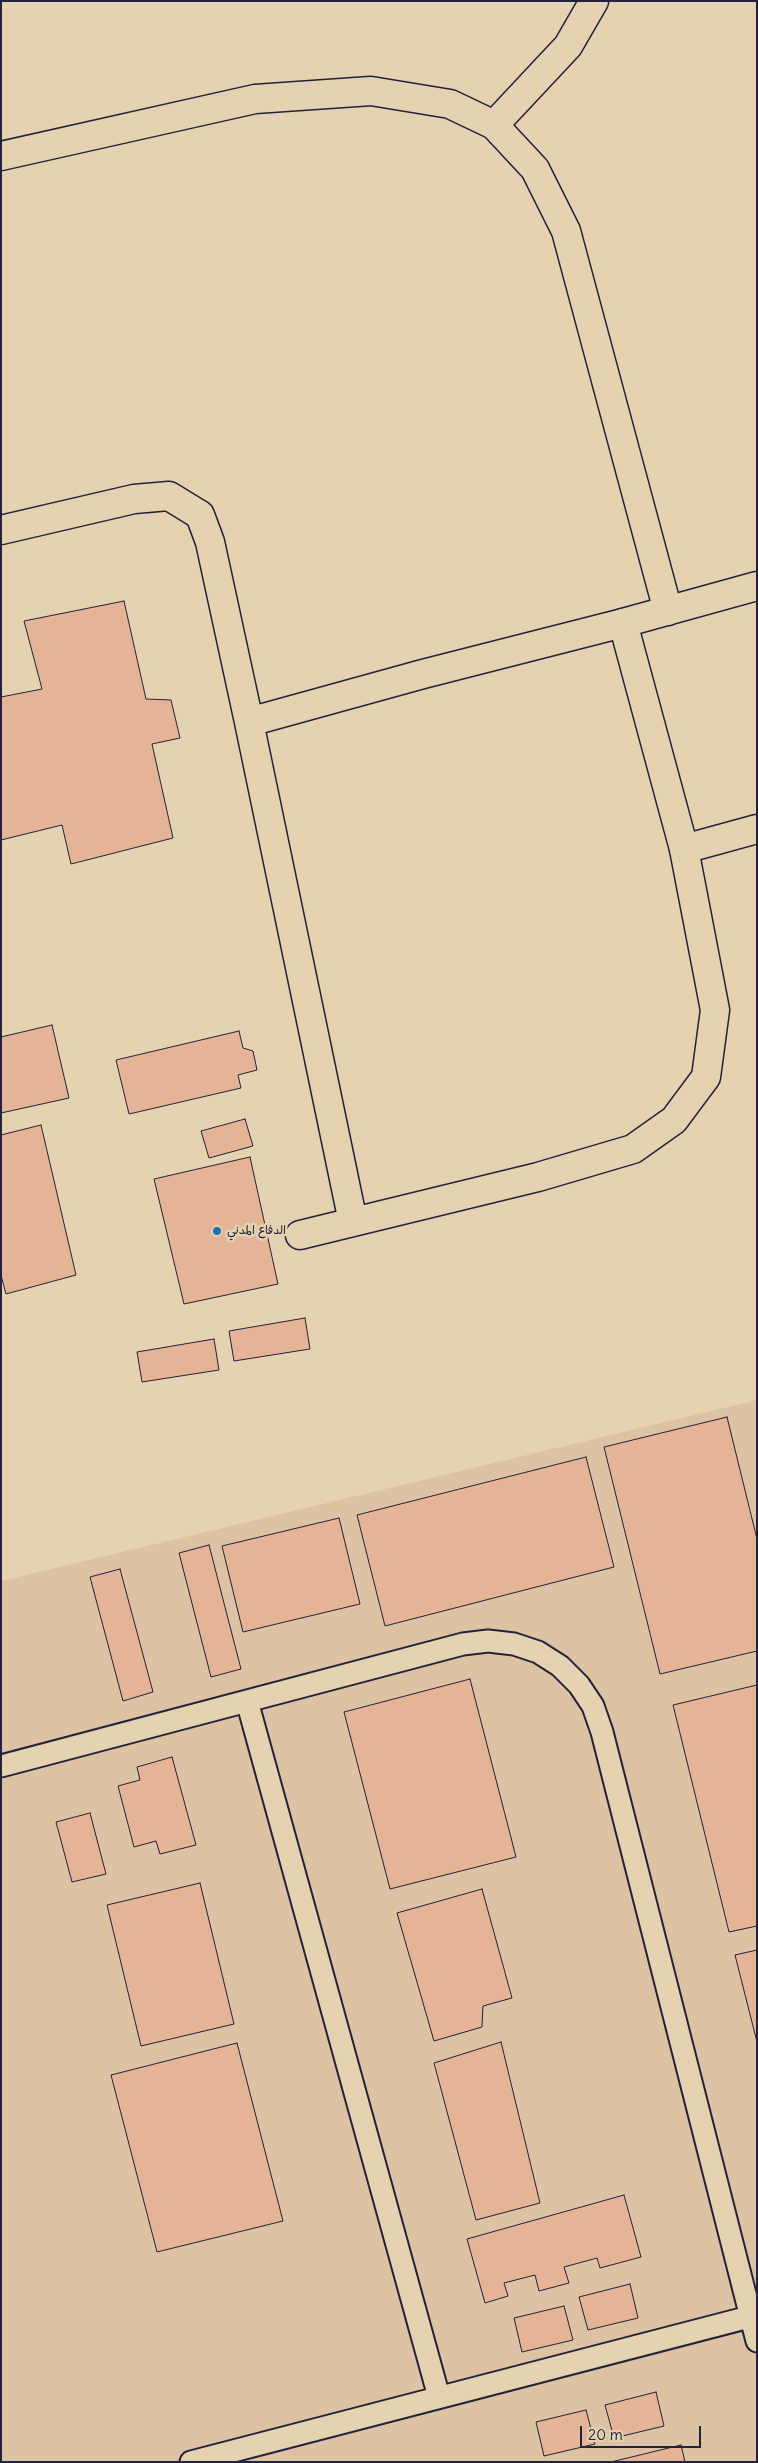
<!DOCTYPE html>
<meta charset="utf-8">
<style>
body{margin:0}
#map{position:relative;width:758px;height:2463px;overflow:hidden;background:#e5d2b0;font-family:Delius,sans-serif}
canvas{display:block}
.frame{position:absolute;inset:0;border:2px solid #22223b;pointer-events:none}
.scale{position:absolute;left:580px;top:2426px;width:121px;height:22px;box-sizing:border-box;border:2px solid #22223b;border-top:0;padding-left:6px;font-size:15px;line-height:18px;white-space:nowrap;color:#22223b;-webkit-text-stroke:4px #e5d2b0;paint-order:stroke}
</style>
<div id="map">
<canvas width="758" height="2463"></canvas>
<div class="frame"></div>
<div class="scale">20 m</div>
</div>
<script>
const g = document.querySelector('canvas').getContext('2d');
g.lineJoin = 'round';
function fillPath(path, color) { g.fillStyle = color; g.fill(path, 'evenodd'); }
const poly = rows => new Path2D(rows.map(r => 'M' + r).join(''));
function stroke(path, color, width, dash) { g.strokeStyle = color; g.lineWidth = width; g.lineCap = dash ? 'butt' : 'round'; g.setLineDash(dash || []); g.stroke(path); }
function drawText(font, color, halo, rows, align = 'center') {
  g.font = font + ' Delius,"Playpen Sans Arabic",sans-serif'; g.lineWidth = 5; g.setLineDash([]); g.textBaseline = 'middle'; g.strokeStyle = halo; g.fillStyle = color; for (const [text, x, y, turn = 0] of rows) {
    g.save(); g.translate(x, y); g.rotate((+turn || 0) * Math.PI / 180); g.textAlign = isNaN(turn) ? turn : align; if (halo) g.strokeText(text, 0, 0); g.fillText(text, 0, 0); g.restore();
  }
}
fillPath(poly([
 [757,1400,757,2462,1,2462,1,1581]
]), '#ddc2a4');
const building = poly([
 [124,601,146,699,171,700,180,738,152,744,173,838,71,864,62,825,1,840,1,697,42,689,24,621,124,601],
 [52,1025,69,1098,1,1113,1,1037,52,1025],
 [239,1031,243,1048,253,1051,257,1070,238,1075,241,1088,129,1114,116,1060,239,1031],
 [245,1119,253,1146,209,1158,201,1131,245,1119],
 [41,1125,76,1275,6,1294,1,1275,1,1135,41,1125],
 [250,1157,278,1284,184,1304,154,1179,250,1157],
 [305,1318,310,1349,234,1361,229,1331,305,1318],
 [214,1339,219,1370,142,1382,137,1352,214,1339],
 [727,1417,757,1539,757,1651,660,1674,604,1447,727,1417],
 [586,1457,614,1567,385,1626,357,1515,586,1457],
 [339,1518,360,1604,243,1632,222,1546,339,1518],
 [209,1545,241,1669,211,1677,179,1553,209,1545],
 [120,1569,153,1692,123,1701,90,1577,120,1569],
 [470,1679,516,1857,390,1889,344,1712,470,1679],
 [757,1685,757,1926,729,1932,673,1705,757,1685],
 [172,1757,196,1845,160,1854,156,1841,134,1847,118,1786,140,1780,137,1767,172,1757],
 [90,1813,106,1874,72,1882,56,1822,90,1813],
 [200,1883,234,2024,141,2046,107,1905,200,1883],
 [482,1889,512,1998,483,2006,482,2027,434,2041,397,1913,482,1889],
 [757,1950,757,2042,735,1955,757,1950],
 [501,2042,540,2203,476,2220,434,2063,501,2042],
 [237,2043,283,2221,157,2252,111,2075,237,2043],
 [624,2195,641,2257,600,2268,597,2258,564,2267,569,2283,539,2291,535,2275,504,2283,508,2296,485,2303,467,2239,624,2195],
 [630,2284,638,2318,588,2330,579,2297,630,2284],
 [564,2306,573,2340,522,2352,514,2318,564,2306],
 [656,2392,664,2426,614,2438,605,2405,656,2392],
 [586,2410,595,2444,544,2456,536,2422,586,2410],
 [681,2445,685,2462,611,2462,681,2445]
]);
fillPath(building, '#e5b396');
stroke(building, '#22223b', 1);
const lane = poly([
 [247,1701,439,2397],
 [1,1766,463,1644,488,1641,514,1644,538,1652,560,1666,579,1685,593,1706,602,1732,757,2341],
 [191,2462,757,2315]
]);
const street = poly([
 [1,156,255,99,371,91,450,104,494,125],
 [1,530,134,499,169,496,200,515,210,542,249,722,353,1222],
 [249,722,423,674,623,623],
 [300,1235,538,1177,633,1149,674,1120,706,1077,715,1010,684,849]
]);
const secondary = poly([
 [594,1,568,46,494,125,535,169,566,231,668,611],
 [757,586,623,623,684,849,757,829]
]);
stroke(lane, '#22223b', 25);
stroke(street, '#22223b', 31);
stroke(secondary, '#22223b', 31);
stroke(lane, '#e5d2b0', 21);
stroke(street, '#e5d2b0', 28);
stroke(secondary, '#e5d2b0', 28);
for (const [x, y, r, color] of [
 [217,1231,5,"#1f6fb2"]
]) { const dot = new Path2D(); dot.arc(x, y, r, 0, 2 * Math.PI); g.fillStyle = color; g.fill(dot); stroke(dot, '#e5d2b0', 2); }
drawText('12px', '#22223b', '#e5d2b0', [
 ["الدفاع المدني",227,1231]
], 'left');
</script>
